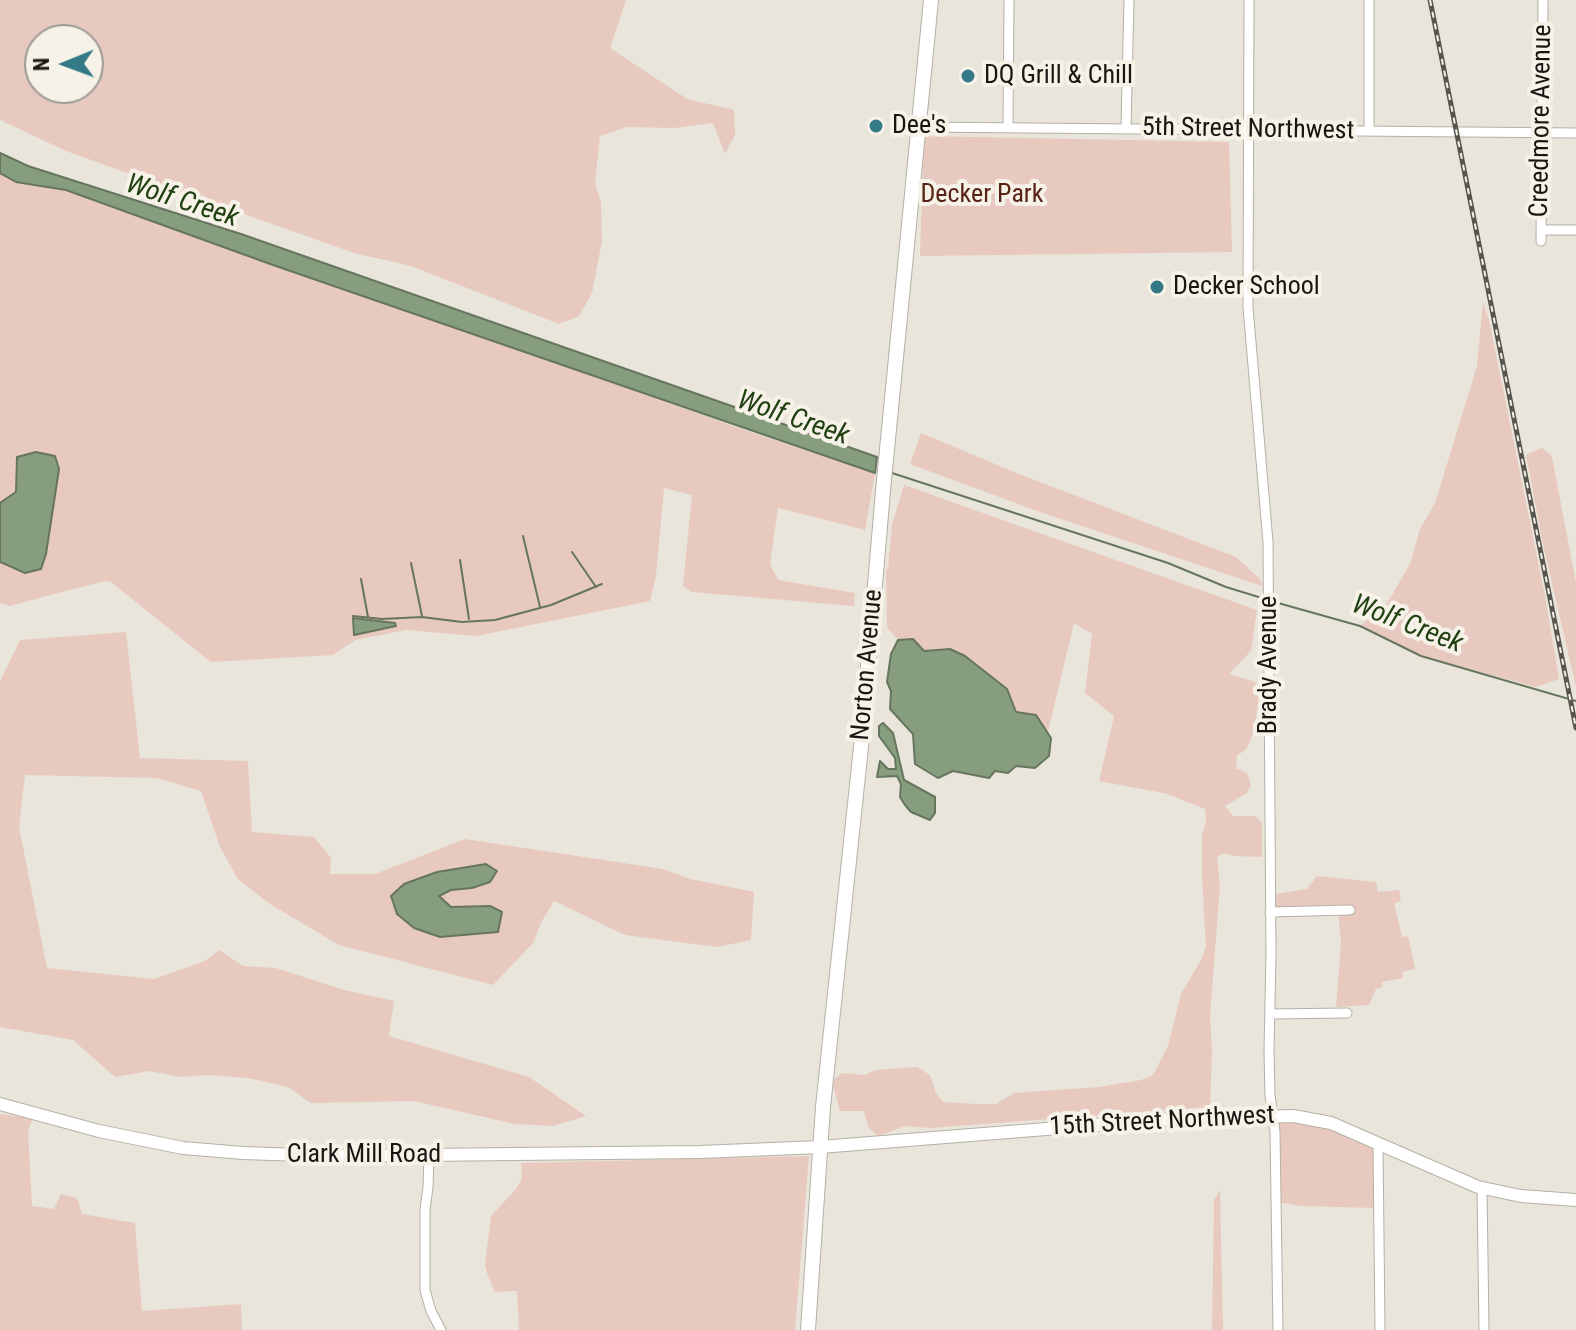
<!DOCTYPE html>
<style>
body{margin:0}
#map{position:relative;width:1576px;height:1330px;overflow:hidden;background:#e9e5da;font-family:"Roboto Condensed",sans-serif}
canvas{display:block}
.north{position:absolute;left:24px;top:24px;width:80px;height:80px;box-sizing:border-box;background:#f7f2e8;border:2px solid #9e9a93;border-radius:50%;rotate:269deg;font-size:22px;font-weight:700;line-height:32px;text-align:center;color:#181613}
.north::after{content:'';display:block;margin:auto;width:28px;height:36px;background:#337986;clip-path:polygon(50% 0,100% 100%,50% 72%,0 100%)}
</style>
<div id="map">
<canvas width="1576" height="1330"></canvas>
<div class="north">N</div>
</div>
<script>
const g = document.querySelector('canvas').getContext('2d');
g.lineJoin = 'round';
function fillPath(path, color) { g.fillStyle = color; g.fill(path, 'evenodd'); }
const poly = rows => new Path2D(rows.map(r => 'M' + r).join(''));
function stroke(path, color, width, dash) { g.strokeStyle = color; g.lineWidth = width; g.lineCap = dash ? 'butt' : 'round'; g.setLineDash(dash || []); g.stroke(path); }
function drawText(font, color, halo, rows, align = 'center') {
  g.font = font + ' "Roboto Condensed",sans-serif'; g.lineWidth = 8; g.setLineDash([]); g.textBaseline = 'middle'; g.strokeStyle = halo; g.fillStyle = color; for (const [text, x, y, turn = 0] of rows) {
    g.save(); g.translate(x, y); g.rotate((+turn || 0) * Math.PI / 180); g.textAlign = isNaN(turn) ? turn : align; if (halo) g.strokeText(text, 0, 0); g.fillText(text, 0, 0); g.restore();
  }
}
fillPath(poly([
 [0,0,626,0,610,48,687,99,734,110,735,135,725,154,713,123,674,128,627,127,600,136,595,182,601,203,602,241,592,293,579,316,559,324,411,266,354,253,122,171,66,151,0,120],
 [40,40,88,40,88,88,40,88],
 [924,136,1229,142,1232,252,920,256],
 [0,173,16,182,66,190,759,435,875,473,865,530,778,508,770,564,778,580,855,593,854,606,692,592,683,586,692,495,664,488,656,576,650,601,476,636,406,630,355,640,333,655,211,662,111,582,104,581,9,606,0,603],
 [1483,302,1489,320,1544,591,1559,679,1536,687,1421,656,1360,626,1388,602,1410,564,1420,529,1435,503,1477,366],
 [921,433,1019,474,1236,557,1260,579,1262,586,1037,511,910,464],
 [1542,448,1551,455,1553,462,1576,583,1576,687,1543,544,1526,455],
 [904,485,1257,610,1251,651,1229,674,1255,682,1260,692,1253,733,1246,750,1237,755,1236,768,1247,773,1251,785,1247,793,1225,806,1233,816,1255,816,1262,822,1262,857,1234,856,1224,853,1217,857,1220,886,1210,1016,1212,1050,1210,1107,930,1128,905,1126,878,1136,868,1127,864,1111,840,1111,832,1081,842,1073,865,1075,875,1070,917,1067,930,1075,936,1093,943,1102,977,1104,996,1104,1014,1093,1099,1087,1141,1080,1153,1075,1168,1046,1181,994,1201,960,1206,947,1202,877,1202,835,1206,822,1205,809,1168,794,1099,781,1114,716,1085,693,1092,634,1074,623,1048,732,1036,715,1016,712,1007,689,950,649,924,651,913,639,898,640,887,628,886,569,888,569,892,525],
 [126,632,140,758,248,761,252,832,314,837,331,858,330,874,375,874,465,839,663,869,690,879,754,892,751,940,717,947,625,935,554,901,542,921,533,943,493,985,339,945,270,904,238,879,220,847,201,791,157,778,25,775,19,827,47,968,154,979,205,961,219,950,243,966,276,968,344,990,394,1001,389,1036,529,1077,586,1116,553,1126,515,1124,414,1101,311,1103,288,1087,248,1078,209,1075,180,1077,149,1071,115,1077,73,1040,0,1027,0,681,20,640],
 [1317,876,1376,882,1378,892,1399,890,1401,901,1394,903,1402,937,1408,936,1415,969,1402,972,1403,978,1382,982,1382,987,1376,989,1369,1005,1336,1007,1341,943,1338,910,1270,912,1270,895,1307,889],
 [0,1114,33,1118,28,1130,32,1206,54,1209,61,1194,77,1198,82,1214,135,1223,142,1311,241,1304,242,1330,0,1330],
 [1276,1118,1314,1121,1376,1145,1376,1208,1302,1206,1277,1202],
 [809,1156,795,1330,519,1330,517,1291,495,1292,488,1276,485,1265,491,1216,516,1189,522,1179,521,1163],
 [1220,1190,1223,1330,1212,1330,1214,1200]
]), '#e8c9bf');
const water = poly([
 [0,153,28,166,241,234,877,457,875,473,273,265,66,190,16,182,0,173,0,153],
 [36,452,55,456,59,469,46,554,41,569,25,573,0,562,0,503,16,492,17,457,36,452],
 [353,618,395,623,396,626,354,635,353,618],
 [913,639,924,651,950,649,965,656,1007,689,1016,712,1036,715,1051,738,1049,756,1035,768,1016,766,1008,773,995,771,989,778,953,771,938,778,915,764,913,734,890,709,891,691,887,682,891,654,898,640,913,639],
 [883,723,893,733,904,780,935,797,935,813,930,820,911,812,905,805,900,797,901,784,897,776,877,777,880,761,888,769,896,769,895,758,879,736,879,726,883,723],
 [486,864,497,871,490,882,472,888,451,890,439,896,451,907,490,906,502,912,498,932,440,937,414,928,397,914,391,896,404,884,437,872,486,864]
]);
fillPath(water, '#879e7e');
stroke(water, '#66755e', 2);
stroke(poly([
 [892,473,1168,563,1226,587,1265,599],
 [523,536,540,607],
 [572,552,596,587],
 [460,560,469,619],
 [411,563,422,616],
 [361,579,368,617],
 [1271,601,1360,626,1421,656,1576,701],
 [353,616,382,619,422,617,462,622,495,620,551,605,602,584]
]), '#66755e', 2);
const minor = poly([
 [1249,0,1248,307,1268,542,1271,955,1269,1051,1270,1095,1275,1132,1278,1330],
 [919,127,1576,133],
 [1008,127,1009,0],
 [1126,128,1129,0],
 [1369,131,1369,0],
 [1541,230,1576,230],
 [1541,241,1543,0],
 [1270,912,1350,910],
 [1270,1014,1347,1013],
 [1378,1144,1380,1330],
 [429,1156,428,1187,425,1210,425,1290,431,1311,441,1330],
 [1482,1188,1484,1330]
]);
const tertiary = poly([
 [0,1104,99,1131,183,1148,243,1153,329,1156,700,1152,820,1147,1172,1119,1293,1116,1331,1123,1478,1187,1521,1196,1576,1200]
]);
const secondary = poly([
 [808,1330,823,1107,861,747,884,480,931,0]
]);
stroke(minor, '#b5b0a6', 11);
stroke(tertiary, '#b5b0a6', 14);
stroke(secondary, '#b5b0a6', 16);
stroke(minor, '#fff', 9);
stroke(tertiary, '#fff', 12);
stroke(secondary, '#fff', 14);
const rail = poly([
 [1430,0,1576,728]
]);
stroke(rail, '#57554f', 5);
stroke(rail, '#f7f2e8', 2, [6]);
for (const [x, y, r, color] of [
 [968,76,8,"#337986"],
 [876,126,8,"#337986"],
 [1157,287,8,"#337986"]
]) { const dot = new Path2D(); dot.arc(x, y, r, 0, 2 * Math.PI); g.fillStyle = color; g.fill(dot); stroke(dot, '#f7f2e8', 3); }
drawText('26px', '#181613', '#f7f2e8', [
 ["DQ Grill & Chill",984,76],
 ["Dee's",892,126],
 ["Decker School",1173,287]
], 'left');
drawText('26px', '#181613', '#f7f2e8', [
 ["Creedmore Avenue",1542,121,-89],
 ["5th Street Northwest",1248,130,1],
 ["Norton Avenue",868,665,-85],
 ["Brady Avenue",1269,665,-90],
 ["15th Street Northwest",1162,1122,-3],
 ["Clark Mill Road",364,1155]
]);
drawText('26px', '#572314', '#f7f2e8', [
 ["Decker Park",982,195]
]);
drawText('italic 28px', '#204011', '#f7f2e8', [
 ["Wolf Creek",182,202,18],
 ["Wolf Creek",793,419,19],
 ["Wolf Creek",1407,625,21]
]);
</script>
